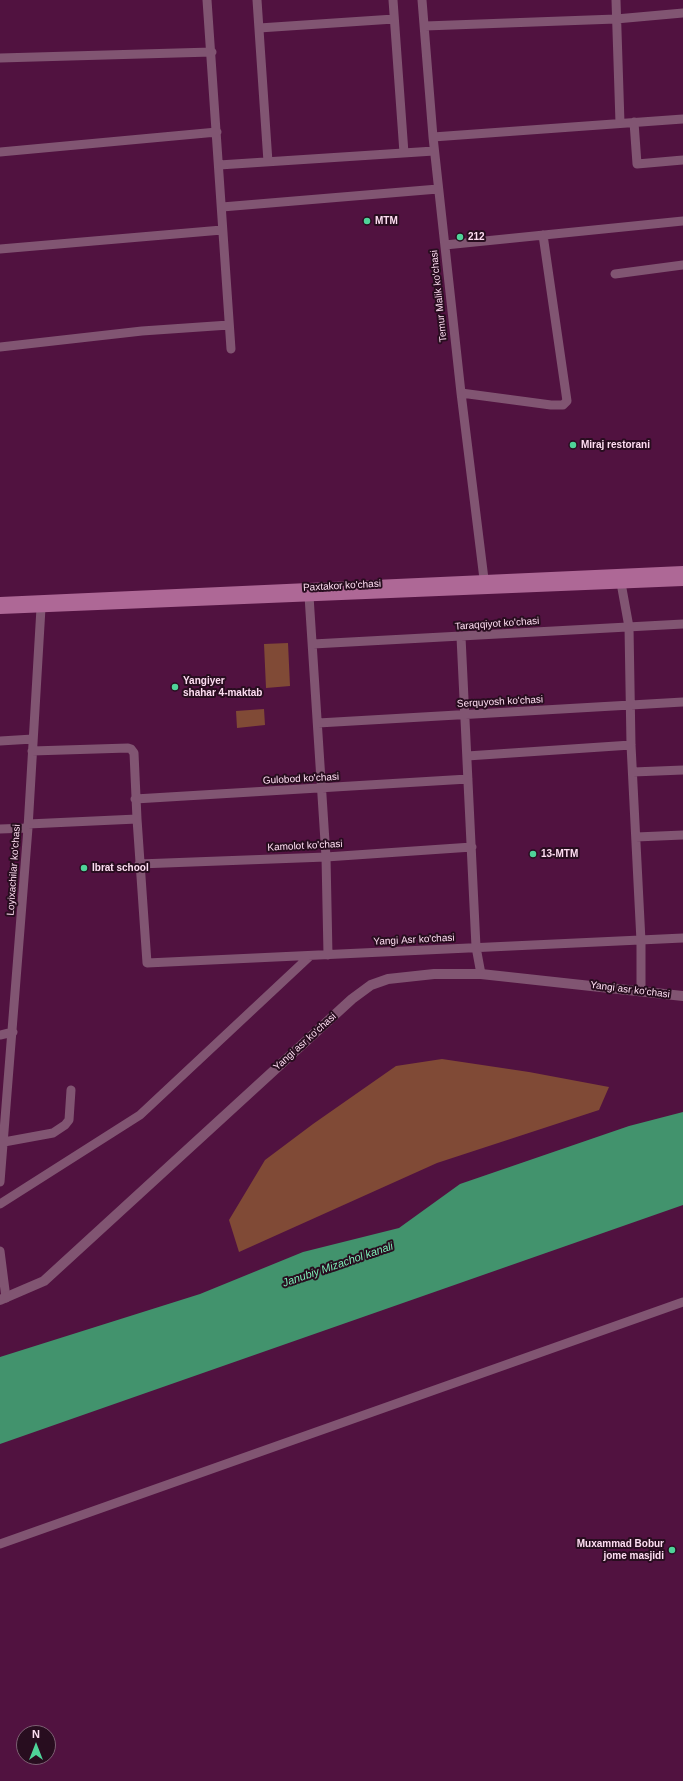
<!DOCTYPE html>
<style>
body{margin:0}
#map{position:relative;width:683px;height:1781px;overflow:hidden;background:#511240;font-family:Arial,sans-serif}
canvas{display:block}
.north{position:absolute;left:16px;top:1725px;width:40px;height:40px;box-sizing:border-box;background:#280d1f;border:1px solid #7d6073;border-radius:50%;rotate:0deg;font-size:11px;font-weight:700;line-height:16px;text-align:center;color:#fdddf1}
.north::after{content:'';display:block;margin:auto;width:14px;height:18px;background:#4fd399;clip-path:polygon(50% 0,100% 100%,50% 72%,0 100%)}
</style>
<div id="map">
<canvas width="683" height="1781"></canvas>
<div class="north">N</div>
</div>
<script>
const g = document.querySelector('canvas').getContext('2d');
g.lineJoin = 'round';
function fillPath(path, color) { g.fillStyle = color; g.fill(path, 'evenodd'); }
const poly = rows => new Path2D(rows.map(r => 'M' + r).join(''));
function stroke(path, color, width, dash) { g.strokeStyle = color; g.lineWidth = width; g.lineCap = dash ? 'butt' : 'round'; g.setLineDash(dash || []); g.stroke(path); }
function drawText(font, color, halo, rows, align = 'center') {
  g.font = font + ' Arial,sans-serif'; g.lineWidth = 4; g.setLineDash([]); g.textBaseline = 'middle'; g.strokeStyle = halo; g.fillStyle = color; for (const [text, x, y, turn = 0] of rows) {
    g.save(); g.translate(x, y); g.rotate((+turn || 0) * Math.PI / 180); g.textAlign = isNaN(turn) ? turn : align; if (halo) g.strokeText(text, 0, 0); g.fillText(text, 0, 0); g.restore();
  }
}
fillPath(poly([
 [288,643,290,686,266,688,264,644],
 [264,709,265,725,237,728,236,711],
 [442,1059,529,1072,609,1087,599,1110,437,1163,239,1252,229,1220,265,1160,313,1124,396,1066]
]), '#804a36');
fillPath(poly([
 [683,1112,683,1205,0,1444,0,1357,200,1294,303,1252,399,1228,460,1184,629,1126]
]), '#42936d');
stroke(poly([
 [207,0,231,349],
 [257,0,268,162],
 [393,0,404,153],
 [422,0,433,137,461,393,485,587],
 [616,0,620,123],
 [425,26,616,19,683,13],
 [259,28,394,19],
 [0,58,212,52],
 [634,122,637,164,683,160],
 [433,137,683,119],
 [0,152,217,132],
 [219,165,434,151],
 [222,207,438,189],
 [445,245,683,221],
 [0,249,222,230],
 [615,274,683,265],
 [0,347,142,331,229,325],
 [461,393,551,405,563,405,567,401,543,235],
 [621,583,629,627,631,745,641,941,641,991],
 [309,596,326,857,328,955],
 [461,637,476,947,481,974],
 [313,644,683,624],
 [318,723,683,702],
 [0,741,33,739],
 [32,751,128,748,131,749,134,753,137,819,147,963,683,938],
 [467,756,631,745],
 [633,772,683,770],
 [135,799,468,779],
 [28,824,137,819],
 [0,829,28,828],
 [636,837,683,835],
 [139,864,326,857,472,847],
 [0,1035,13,1032],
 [4,1142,53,1133,65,1125,69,1120,71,1090],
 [0,1182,28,828,41,608],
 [0,1204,140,1115,310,956],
 [0,1251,6,1298],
 [0,1544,683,1302]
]), '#815572', 9);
stroke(poly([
 [0,1300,44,1281,352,999,371,985,388,979,434,974,481,974,683,996]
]), '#815572', 10);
stroke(poly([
 [0,602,683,571],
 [0,609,683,581]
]), '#ae6896', 10);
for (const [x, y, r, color] of [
 [367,221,4,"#4fd399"],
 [460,237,4,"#4fd399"],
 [573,445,4,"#4fd399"],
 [175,687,4,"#4fd399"],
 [533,854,4,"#4fd399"],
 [84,868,4,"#4fd399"],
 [672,1550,4,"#4fd399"]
]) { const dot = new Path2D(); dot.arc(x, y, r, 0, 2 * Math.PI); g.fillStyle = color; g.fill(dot); stroke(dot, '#280d1f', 1.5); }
drawText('bold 10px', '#fdddf1', '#280d1f', [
 ["MTM",375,221],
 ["212",468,237],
 ["Miraj restorani",581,445],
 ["Yangiyer",183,681],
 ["shahar 4-maktab",183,693],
 ["13-MTM",541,854],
 ["Ibrat school",92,868],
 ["Muxammad Bobur",664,1544,"right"],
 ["jome masjidi",664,1556,"right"]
], 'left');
drawText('10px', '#fdddf1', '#280d1f', [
 ["Temur Malik ko'chasi",439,296,-96],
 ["Paxtakor ko'chasi",342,586,-3],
 ["Taraqqiyot ko'chasi",497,624,-4],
 ["Serquyosh ko'chasi",500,702,-3],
 ["Gulobod ko'chasi",301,779,-3],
 ["Kamolot ko'chasi",305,846,-3],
 ["Loyixachilar ko'chasi",14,870,-86],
 ["Yangi Asr ko'chasi",414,940,-3],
 ["Yangi asr ko'chasi",630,990,7],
 ["Yangi asr ko'chasi",305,1042,-42]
]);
drawText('italic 11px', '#7cecb6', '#280d1f', [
 ["Janubiy Mizachol kanali",338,1265,-19]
]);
</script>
